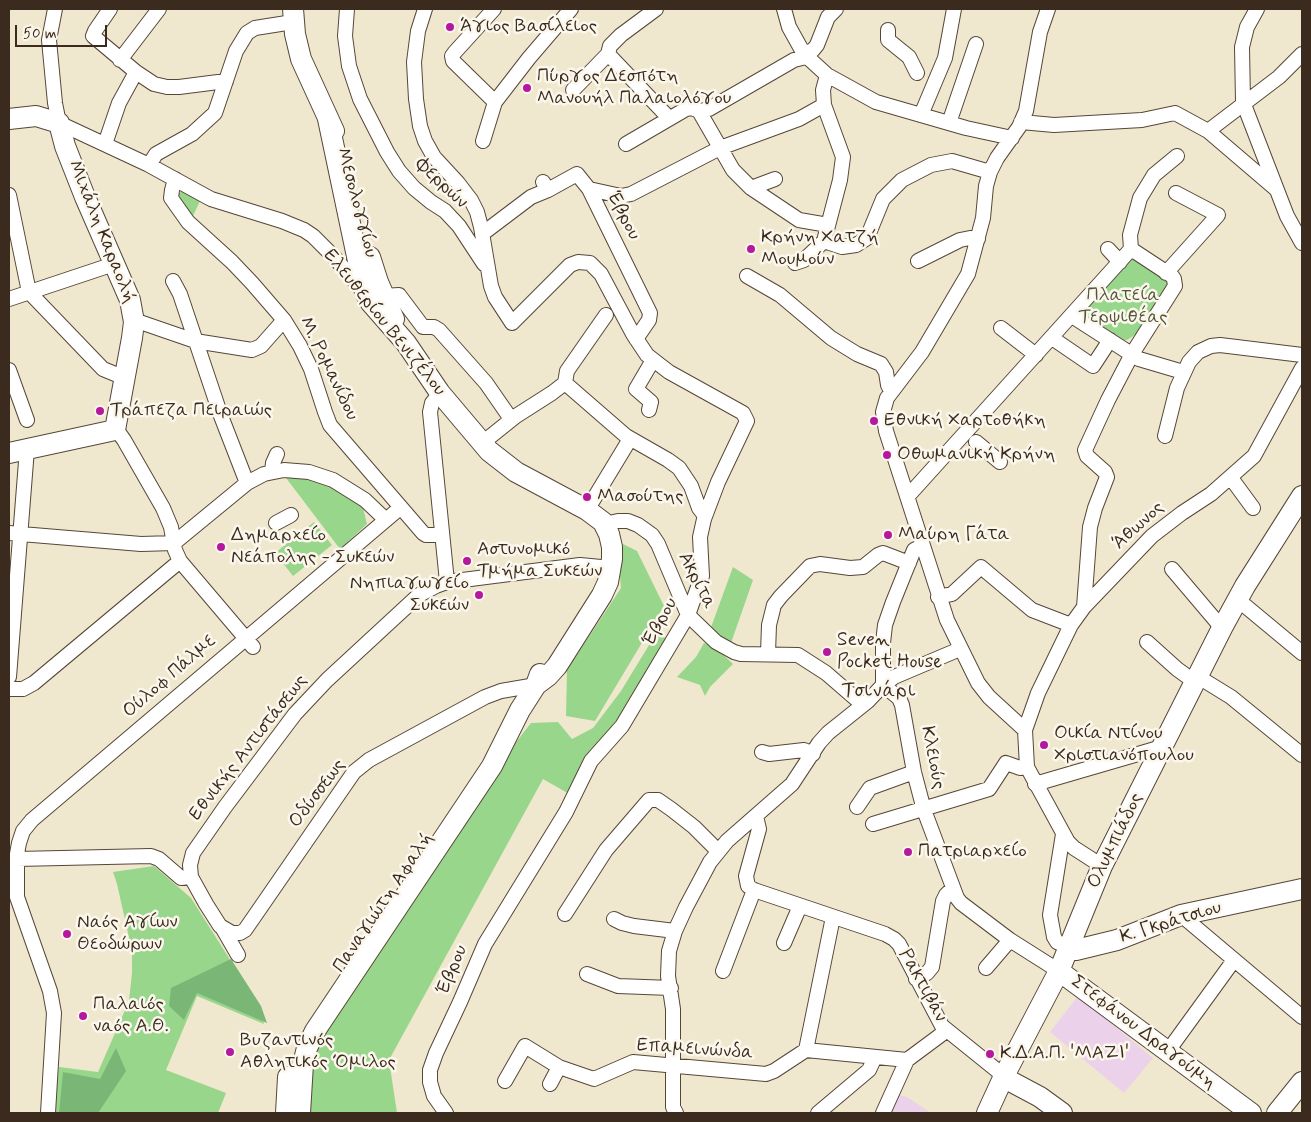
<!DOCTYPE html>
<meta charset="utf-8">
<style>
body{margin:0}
#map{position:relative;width:1311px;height:1122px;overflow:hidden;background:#f0e8ce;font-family:Mynerve,sans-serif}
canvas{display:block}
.frame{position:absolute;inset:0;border:10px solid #3b2a1e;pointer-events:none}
.scale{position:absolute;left:15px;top:25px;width:92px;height:22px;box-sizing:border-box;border:2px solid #3b2a1e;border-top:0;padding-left:6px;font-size:15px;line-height:18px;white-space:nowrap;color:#3b2a1e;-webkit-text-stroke:4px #fbf7ec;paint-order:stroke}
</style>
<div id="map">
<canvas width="1311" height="1122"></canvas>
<div class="frame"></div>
<div class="scale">50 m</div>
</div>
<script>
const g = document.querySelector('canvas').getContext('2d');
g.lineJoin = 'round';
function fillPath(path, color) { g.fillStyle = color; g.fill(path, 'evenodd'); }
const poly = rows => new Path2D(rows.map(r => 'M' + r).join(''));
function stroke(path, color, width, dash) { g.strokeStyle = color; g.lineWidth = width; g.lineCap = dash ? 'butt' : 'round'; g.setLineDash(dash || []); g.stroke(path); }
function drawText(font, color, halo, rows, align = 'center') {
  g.font = font + ' Mynerve,sans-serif'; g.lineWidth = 5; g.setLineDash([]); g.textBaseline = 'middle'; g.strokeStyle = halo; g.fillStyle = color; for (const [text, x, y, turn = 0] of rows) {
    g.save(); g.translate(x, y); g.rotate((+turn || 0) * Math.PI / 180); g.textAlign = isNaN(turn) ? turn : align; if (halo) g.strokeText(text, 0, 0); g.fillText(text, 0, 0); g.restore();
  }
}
fillPath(poly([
 [1078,996,1153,1058,1124,1093,1050,1032],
 [896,1094,907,1097,931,1113,887,1113]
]), '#ecd1ea');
fillPath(poly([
 [182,191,200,201,193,216,175,197],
 [1133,257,1173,286,1139,332,1127,340,1124,340,1079,313],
 [283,474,304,476,338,489,362,504,367,524,340,549],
 [314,522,332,545,293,576,275,553],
 [623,544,637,551,664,606,595,721,566,716,567,670,621,588,618,553],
 [733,567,753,580,731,643,710,630],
 [657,632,668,640,571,795,543,779,389,1060,397,1113,306,1113,310,1068,318,1043,495,769,531,723,558,722,572,739,593,728,621,691],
 [704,643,714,646,733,664,710,687,705,696,700,685,677,677,696,657],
 [154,866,191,898,260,1007,264,1024,197,996,166,1070,226,1093,218,1113,54,1113,59,1067,98,1072,129,1001,132,973,132,951,117,884,113,872]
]), '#98d68b');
fillPath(poly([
 [231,959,261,1006,267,1023,197,993,184,1020,169,1006,171,988],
 [116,1048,126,1071,98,1113,59,1113,63,1072,100,1079]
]), '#7ab777');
const street = poly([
 [55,9,49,40,55,103,59,123,149,165,211,199,282,221,304,230,313,236,335,258,363,291],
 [110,9,95,31,93,36,136,72,154,84,167,87,179,87,226,81],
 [347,9,345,36,349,66,360,99,387,152,399,171,414,188,431,202,445,211,459,226,484,264],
 [425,9,418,31,414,62,416,99,420,126,425,141,434,157,458,183,471,200,477,212,481,227,491,286,495,297,512,323,570,265,578,262,590,263,601,274,633,334,647,355,669,372,743,413,747,421,718,482,704,519,700,537,702,576,688,615,622,726,591,761,566,812,485,944,460,1002,436,1053,430,1070,430,1082,434,1096,446,1113],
 [494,9,455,52,452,56,453,61,495,102],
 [784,9,789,27,804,54,827,75,876,102,966,128,1012,138],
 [1257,9,1247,27,1242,47,1243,102,1287,216,1302,243],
 [888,30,888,40,909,57,917,73],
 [608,54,669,118],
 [120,60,159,9],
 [573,90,608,54,610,46,621,35,656,9],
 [699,111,733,170,751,188,799,220,828,225],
 [921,115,945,58,954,9],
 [1021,122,1054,125,1142,120,1175,113,1208,131,1277,190],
 [949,123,976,44],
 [1208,131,1279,77,1302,54],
 [483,141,495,102,529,58,571,9],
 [105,144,119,103,136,72],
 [626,144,686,109,692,108,699,111,709,109,794,60,802,58,804,54,813,50,817,45,828,17,836,9],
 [149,165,156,154,192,134,215,113,236,51,247,33,255,28,293,22],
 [175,179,172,190,171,198,188,222,232,262,252,283,284,320,300,346,311,369,325,412,330,425,423,533,426,535,442,535],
 [543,182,548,190,577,174,589,189,650,313,649,320,636,339],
 [751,188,775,179],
 [589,189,621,196,631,194,720,148,799,119,824,105],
 [9,195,29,292,103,369,125,378],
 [482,234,531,197,548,190],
 [824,241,842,247,856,245,867,238,883,199,902,180,931,165,952,161,990,172],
 [1108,249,1120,262],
 [1131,249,1130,235,1140,198,1154,175,1177,156],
 [918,261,960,240,970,238,978,239],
 [795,263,804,260,824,241,840,180,843,157,824,105,823,90,827,75],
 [1166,273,1218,215,1176,193],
 [747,276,780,295,831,338,857,354,881,364,886,372,888,385,891,391],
 [173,281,180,294,221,416,247,483],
 [383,296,399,295,423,327,434,327,439,330,486,383,511,419],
 [9,299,114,264],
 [1072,316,1139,359,1183,372],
 [134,320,195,341,252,350,261,346,284,320],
 [1001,328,1036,355],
 [1052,338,1093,366,1110,340],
 [9,370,27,420],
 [565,383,626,436,668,460,679,468,691,486,699,508,705,516],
 [565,383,567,371,606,315],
 [440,393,432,403,430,412,447,582],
 [649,410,651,402,636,389,653,360],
 [115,430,119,433,124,440,163,508,171,527,175,550,180,561,253,647],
 [1165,436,1177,388,1189,362,1198,352,1211,346,1220,345,1302,355],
 [976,442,1000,462],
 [481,444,516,416,552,393,565,383],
 [272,471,273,463,277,454],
 [1231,478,1253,508],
 [908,496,1131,249],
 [587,510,630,439],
 [276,523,291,515],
 [605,524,618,521,628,521,638,525,652,535,658,544,688,615,716,642,734,652,741,654,798,655,826,673,863,705],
 [9,533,141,544,174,543],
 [174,543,247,483,264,474,284,470,309,472,333,480,365,500,386,520],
 [1172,569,1222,628],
 [938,597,952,594,981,567,1032,610,1071,625],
 [1237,599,1302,653],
 [1084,607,1090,527,1095,508,1107,477,1105,472,1087,456,1085,450,1108,400,1132,354,1175,286,1174,279,1172,276,1131,249],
 [1147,642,1177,669,1195,682],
 [768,653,769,625,774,605,781,596,810,566,820,564,850,568,863,567,878,555,883,553,909,563],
 [9,677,27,449],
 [1205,681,1231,697,1302,755],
 [536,685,501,691,485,697,369,760,354,772,245,930,240,933,232,933,220,926,206,904,191,877,190,865,193,853,225,807,295,714,327,680,419,595,436,586,447,582,580,565,601,567],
 [883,685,899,698,902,705,914,772,924,810,957,898,961,903,1010,940,1059,971],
 [883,685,883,643,885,625,893,602,914,550,922,546],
 [9,689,23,689,34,683,180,561],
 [1025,730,989,697,978,683,947,620,886,431,883,412,887,398,922,352,968,274,983,218,986,186,990,172,997,158,1019,127,1026,111,1040,32,1048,9],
 [762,752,769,754,804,750,813,754],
 [1035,784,1162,747],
 [857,807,870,788,914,772],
 [756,816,759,829,746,876,748,886,754,890,885,934,894,939,899,944,942,1026,1004,1076],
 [873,824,989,789,1006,763,1020,768,1027,767],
 [1063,834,1050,915,1054,937,1057,942,1069,947],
 [17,859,151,856,159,859,181,878,191,877],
 [1102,866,1074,848,1068,842,1027,767,1025,730,1038,693,1071,625,1084,607,1152,536,1182,513,1211,494,1254,456,1302,368],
 [565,914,606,850,649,800,658,800,671,809,694,827,718,851],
 [1181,915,1302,1017],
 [614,919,622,923,634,926,675,931],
 [223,929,238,955],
 [784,943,800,906],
 [986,968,1010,940],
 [723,971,754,890],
 [587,974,618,986,671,988],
 [916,979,927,973,932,967,943,901,946,895,953,888],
 [806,1050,833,917],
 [1168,1051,1234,960],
 [505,1081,525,1046,559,1067,594,1079,633,1062,766,1074,774,1071,806,1050,907,1060],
 [550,1084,559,1067],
 [48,1113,54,1013,50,991,17,897,17,854,19,843,23,831,32,820,400,508],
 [676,1113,673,1107,673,1009,668,976,669,951,675,931,686,907,710,862,727,841,792,784,819,743,828,733,868,701,883,685,894,677,960,649],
 [818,1113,869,1070,875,1057],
 [883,1113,907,1060,946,1031]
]);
const secondary = poly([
 [293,9,295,34,301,59,334,131],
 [9,119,36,116,59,123,65,146,85,197,130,300,134,322,132,338,115,430,9,453],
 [328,119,359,266,367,296,371,303,406,343,440,393,489,451,516,472,587,510,603,522,609,534,612,547,612,559,608,582,602,595,557,666,548,676,536,685],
 [370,257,378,282,394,319],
 [1069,947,1076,950,1117,940,1181,915,1302,889],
 [1059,971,1251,1113],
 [1004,1076,1010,1081,1040,1097,1062,1113],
 [286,1113,288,1077],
 [300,1113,303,1064,307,1048,315,1031,492,766,520,710,536,685,540,674],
 [987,1113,1004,1076,1059,971,1102,866,1222,628,1245,586,1302,496],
 [1277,1113,1302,1082]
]);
stroke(street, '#564638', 16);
stroke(secondary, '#564638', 22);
stroke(street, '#fff', 14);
stroke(secondary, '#fff', 20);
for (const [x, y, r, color] of [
 [450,27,5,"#b5179e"],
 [527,88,5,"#b5179e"],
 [751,249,5,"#b5179e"],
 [100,411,5,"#b5179e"],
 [874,421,5,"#b5179e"],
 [887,455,5,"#b5179e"],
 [587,497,5,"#b5179e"],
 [888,535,5,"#b5179e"],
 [221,547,5,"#b5179e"],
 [467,561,5,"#b5179e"],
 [479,595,5,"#b5179e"],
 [827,652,5,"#b5179e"],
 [1044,745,5,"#b5179e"],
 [908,852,5,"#b5179e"],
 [67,934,5,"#b5179e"],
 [83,1016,5,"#b5179e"],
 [230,1052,5,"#b5179e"],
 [990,1054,5,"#b5179e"]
]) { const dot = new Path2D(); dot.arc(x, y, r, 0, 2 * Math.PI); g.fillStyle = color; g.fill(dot); stroke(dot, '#fbf7ec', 2); }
drawText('19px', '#3b2a1e', '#fbf7ec', [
 ["Άγιος Βασίλειος",460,27],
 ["Πύργος Δεσπότη",537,77],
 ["Μανουήλ Παλαιολόγου",537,99],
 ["Κρήνη Χατζή",761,238],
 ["Μουμούν",761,260],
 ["Τράπεζα Πειραιώς",110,411],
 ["Εθνική Χαρτοθήκη",884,421],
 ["Οθωμανική Κρήνη",897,455],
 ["Μασούτης",597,497],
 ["Μαύρη Γάτα",898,535],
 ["Δημαρχείο",231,536],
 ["Νεάπολης - Συκεών",231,558],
 ["Αστυνομικό",477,550],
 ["Τμήμα Συκεών",477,572],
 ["Νηπιαγωγείο",469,584,"right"],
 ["Συκεών",469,606,"right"],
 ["Seven",837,641],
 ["Pocket House",837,663],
 ["Οικία Ντίνου",1054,734],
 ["Χριστιανόπουλου",1054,756],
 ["Πατριαρχείο",918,852],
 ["Ναός Αγίων",77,923],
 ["Θεοδώρων",77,945],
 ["Παλαιός",93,1005],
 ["ναός Α.Θ.",93,1027],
 ["Βυζαντινός",240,1041],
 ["Αθλητικός Όμιλος",240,1063],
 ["Κ.Δ.Α.Π. 'ΜΑΖΙ'",1000,1054]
], 'left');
drawText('19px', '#3b2a1e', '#fbf7ec', [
 ["Φερρών",441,184,43],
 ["Μεσολογγίου",356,203,75],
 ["Έβρου",623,216,63],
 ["Μιχάλη Καραολή",101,232,68],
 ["Ελευθερίου Βενιζέλου",384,323,51],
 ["Μ. Ρομανίδου",328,369,64],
 ["Άθωνος",1139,526,-42],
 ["Ακρίτα",696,581,63],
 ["Έβρου",661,622,-61],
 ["Ούλοφ Πάλμε",170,677,-41],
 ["Εθνικής Αντιστάσεως",249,748,-52],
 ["Κλειούς",932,758,79],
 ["Οδύσσεως",318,794,-53],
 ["Ολυμπιάδος",1116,841,-64],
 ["Παναγιώτη Αφαλή",384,903,-56],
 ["Κ. Γκράτσιου",1171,923,-17],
 ["Έβρου",453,970,-67],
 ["Ρακτιβάν",922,986,61],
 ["Στεφάνου Δραγούμη",1143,1033,37],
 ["Επαμεινώνδα",695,1050,4]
]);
drawText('19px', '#525539', '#fbf7ec', [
 ["Πλατεία",1123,296],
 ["Τερψιθέας",1123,318]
]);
g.letterSpacing = '1px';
drawText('20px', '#3b2a1e', '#fbf7ec', [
 ["Τσινάρι",879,692]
]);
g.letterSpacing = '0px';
</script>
